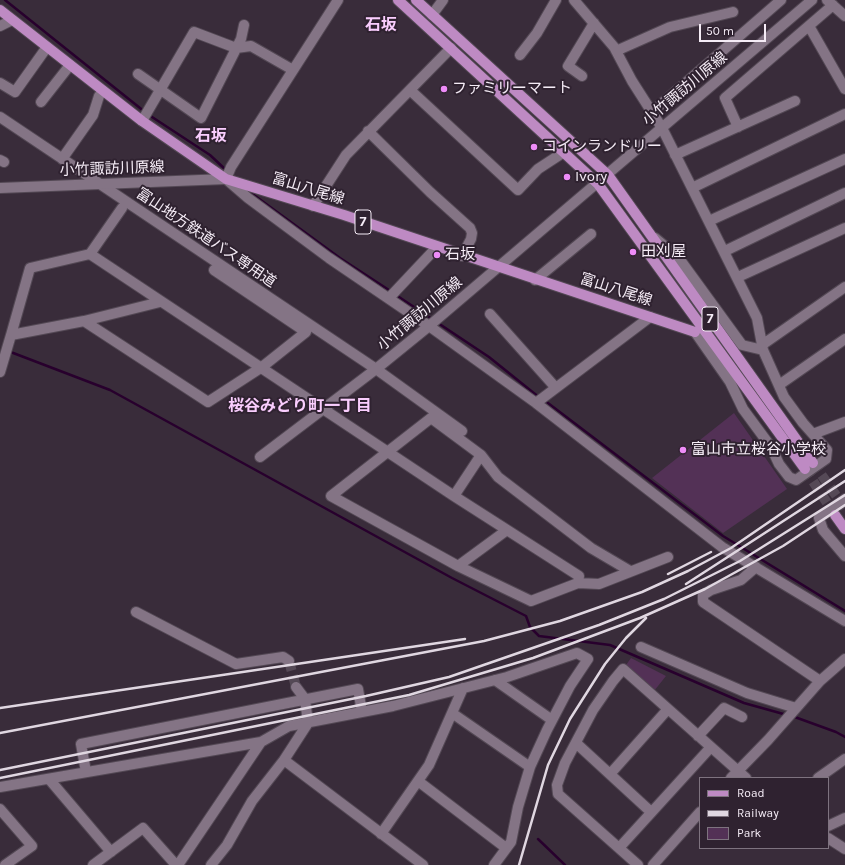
<!DOCTYPE html>
<meta charset="utf-8">
<style>
body{margin:0}
#map{position:relative;width:845px;height:865px;overflow:hidden;background:#392c3a;font-family:Karla,sans-serif}
canvas{display:block}
.legend{position:absolute;left:699px;top:777px;width:130px;height:72px;box-sizing:border-box;background:#2f2230;border:1px solid #7e737f;margin:0;padding:5px 7px;list-style:none;font-size:12px;color:#f5ecf6}
.legend li{display:flex;align-items:center;gap:8px;height:20px}
.legend b{width:20px;border:1px solid #7e737f}
.scale{position:absolute;left:699px;top:24px;width:67px;height:18px;box-sizing:border-box;border:2px solid #f5ecf6;border-top:0;padding-left:5px;font-size:12px;line-height:14px;white-space:nowrap;color:#f5ecf6;-webkit-text-stroke:3px #2f2230;paint-order:stroke}
</style>
<div id="map">
<canvas width="845" height="865"></canvas>
<ul class="legend">
<li><b style="height:5px;background:#be8ac3"></b>Road</li>
<li><b style="height:5px;background:#e0d7e1"></b>Railway</li>
<li><b style="height:11px;background:#533156"></b>Park</li>
</ul>
<div class="scale">50 m</div>
</div>
<script>
const g = document.querySelector('canvas').getContext('2d');
g.lineJoin = 'round';
function fillPath(path, color) { g.fillStyle = color; g.fill(path, 'evenodd'); }
const poly = rows => new Path2D(rows.map(r => 'M' + r).join(''));
function stroke(path, color, width, dash) { g.strokeStyle = color; g.lineWidth = width; g.lineCap = dash ? 'butt' : 'round'; g.setLineDash(dash || []); g.stroke(path); }
function drawText(font, color, halo, rows, align = 'center') {
  g.font = font + ' Karla,"Noto Sans JP",sans-serif'; g.lineWidth = 4; g.setLineDash([]); g.textBaseline = 'middle'; g.strokeStyle = halo; g.fillStyle = color; for (const [text, x, y, turn = 0] of rows) {
    g.save(); g.translate(x, y); g.rotate((+turn || 0) * Math.PI / 180); g.textAlign = isNaN(turn) ? turn : align; if (halo) g.strokeText(text, 0, 0); g.fillText(text, 0, 0); g.restore();
  }
}
fillPath(poly([
 [734,413,787,489,723,533,652,478],
 [631,658,666,676,654,691,626,665]
]), '#533156');
stroke(poly([
 [5,0,145,112],
 [149,115,210,155,226,170],
 [247,190,340,258,392,292],
 [396,295,432,319],
 [438,323,489,357,540,398],
 [8,351,110,390,452,578,526,616,530,627,539,636,610,645,744,703,787,715],
 [544,400,723,536,845,611],
 [792,716,836,732,845,737],
 [538,839,565,865]
]), '#28002d', 2.5);
stroke(poly([
 [289,661,296,687]
]), '#554956', 10, [10, 5]);
stroke(poly([
 [813,463,845,508],
 [805,469,835,515]
]), '#554956', 10, [10, 5]);
const street = poly([
 [338,0,231,167,226,179,248,198,329,258,429,326,536,403,722,547,845,621],
 [574,0,614,47,632,81,662,128,757,318,763,350,784,397,803,423,827,450,826,459,796,480,789,477,779,464,771,447,743,409,730,382,695,332],
 [827,0,845,16],
 [432,15,443,0],
 [0,26,12,20],
 [809,26,845,89],
 [616,51,670,27,733,12],
 [520,55,537,33,556,0],
 [138,74,201,118,241,39,244,25],
 [582,76,568,66,594,23],
 [0,83,15,92,47,47],
 [410,90,518,190,538,169,564,152],
 [41,102,70,65],
 [652,112,781,0],
 [0,117,376,369,462,431],
 [142,121,194,32,236,48,251,46,293,70],
 [738,127,725,98,833,5],
 [368,131,430,192,470,228,472,233,471,239,462,256],
 [675,155,795,101],
 [62,159,93,115,99,96,103,91],
 [0,160,4,162],
 [692,188,845,114],
 [313,206,346,155,451,48],
 [122,208,90,254,30,268,11,335,84,321,160,302],
 [709,221,845,159],
 [655,238,678,257,742,345,763,350],
 [725,251,845,193],
 [90,254,454,496,579,576,578,583,531,601,458,566],
 [738,277,845,228],
 [535,280,591,234],
 [389,298,437,247],
 [490,314,556,388],
 [84,321,208,402,262,367,306,332,214,270],
 [762,345,845,287],
 [0,372,11,335],
 [779,385,845,339],
 [536,403,650,317],
 [813,434,845,422],
 [481,455,498,477,591,548,630,571],
 [454,496,481,455,431,418,331,496,458,566,507,530],
 [845,499,819,518,823,530,845,556],
 [756,567,741,580,711,590,703,595,703,602,820,681],
 [578,583,599,584,668,557],
 [136,612,236,664,283,657,289,661],
 [641,647,747,693,796,708],
 [495,680,552,720],
 [452,713,530,767],
 [698,736,724,708,742,717],
 [576,743,651,812],
 [284,760,423,865],
 [86,772,81,744,358,689,362,712],
 [611,773,668,709],
 [731,778,768,740,820,681,845,659],
 [818,778,845,759],
 [49,779,111,852],
 [418,781,506,848],
 [0,787,261,742,289,726,393,706,507,677,577,653,588,659,570,686,547,730,530,767,518,807,511,842,494,865],
 [0,809,32,846,5,865],
 [828,826,845,818],
 [381,834,429,765,463,688],
 [828,838,845,849],
 [619,848,711,747],
 [93,865,143,828,176,865],
 [178,865,261,742],
 [211,865,227,845,252,801,284,760,308,723,305,699,296,687],
 [638,865,558,794,557,785,565,763,593,710,613,681,623,669,746,778],
 [653,865,700,812]
]);
const secondary = poly([
 [0,188,226,179],
 [260,457,376,369,429,326,812,0]
]);
const primary = poly([
 [398,0,598,184,805,469],
 [416,0,608,175,813,463],
 [0,10,142,121,226,179,344,215,695,332],
 [835,515,845,529]
]);
stroke(street, '#534854', 12);
stroke(secondary, '#534854', 12);
stroke(primary, '#534854', 12);
stroke(street, '#847485', 10);
stroke(secondary, '#847485', 10);
stroke(primary, '#be8ac3', 10);
stroke(poly([
 [668,574,711,552],
 [686,584,845,481],
 [0,708,465,639],
 [0,733,484,641,560,621,642,592,688,571,731,548,845,470],
 [0,770,366,696,449,677,599,625,664,599,740,561,845,495],
 [0,778,409,695,533,658,640,618,705,589,783,546,845,505],
 [519,865,548,765,570,719,605,664,626,638,646,618]
]), '#e0d7e1', 2.5);
for (const [x, y, r, color] of [
 [444,89,4,"#ee8cf8"],
 [534,147,4,"#ee8cf8"],
 [567,177,4,"#ee8cf8"],
 [633,252,4,"#ee8cf8"],
 [437,255,4,"#ee8cf8"],
 [683,450,4,"#ee8cf8"]
]) { const dot = new Path2D(); dot.arc(x, y, r, 0, 2 * Math.PI); g.fillStyle = color; g.fill(dot); stroke(dot, '#2f2230', 1.5); }
for (const [x, y, w] of [
 [363,222,16],
 [710,319,16]
]) { const box = new Path2D(); box.roundRect(x - w / 2, y - 12, w, 24, 3); g.fillStyle = '#2f2230'; g.fill(box); stroke(box, '#f5ecf6', 1); }
drawText('bold 14px', '#f5ecf6', null, [
 ["7",363,222],
 ["7",710,319]
]);
drawText('15px', '#f5ecf6', '#2f2230', [
 ["ファミリーマート",452,89],
 ["コインランドリー",542,147],
 ["Ivory",575,177],
 ["田刈屋",641,252],
 ["石坂",445,255],
 ["富山市立桜谷小学校",691,450]
], 'left');
drawText('15px', '#f5ecf6', '#2f2230', [
 ["小竹諏訪川原線",685,89,-40],
 ["小竹諏訪川原線",112,169,-2],
 ["富山八尾線",308,189,17],
 ["富山地方鉄道バス専用道",206,238,34],
 ["富山八尾線",616,290,18],
 ["小竹諏訪川原線",420,314,-40]
]);
drawText('bold 16px', '#facefe', '#2f2230', [
 ["石坂",381,25],
 ["石坂",211,136],
 ["桜谷みどり町一丁目",300,406]
]);
</script>
